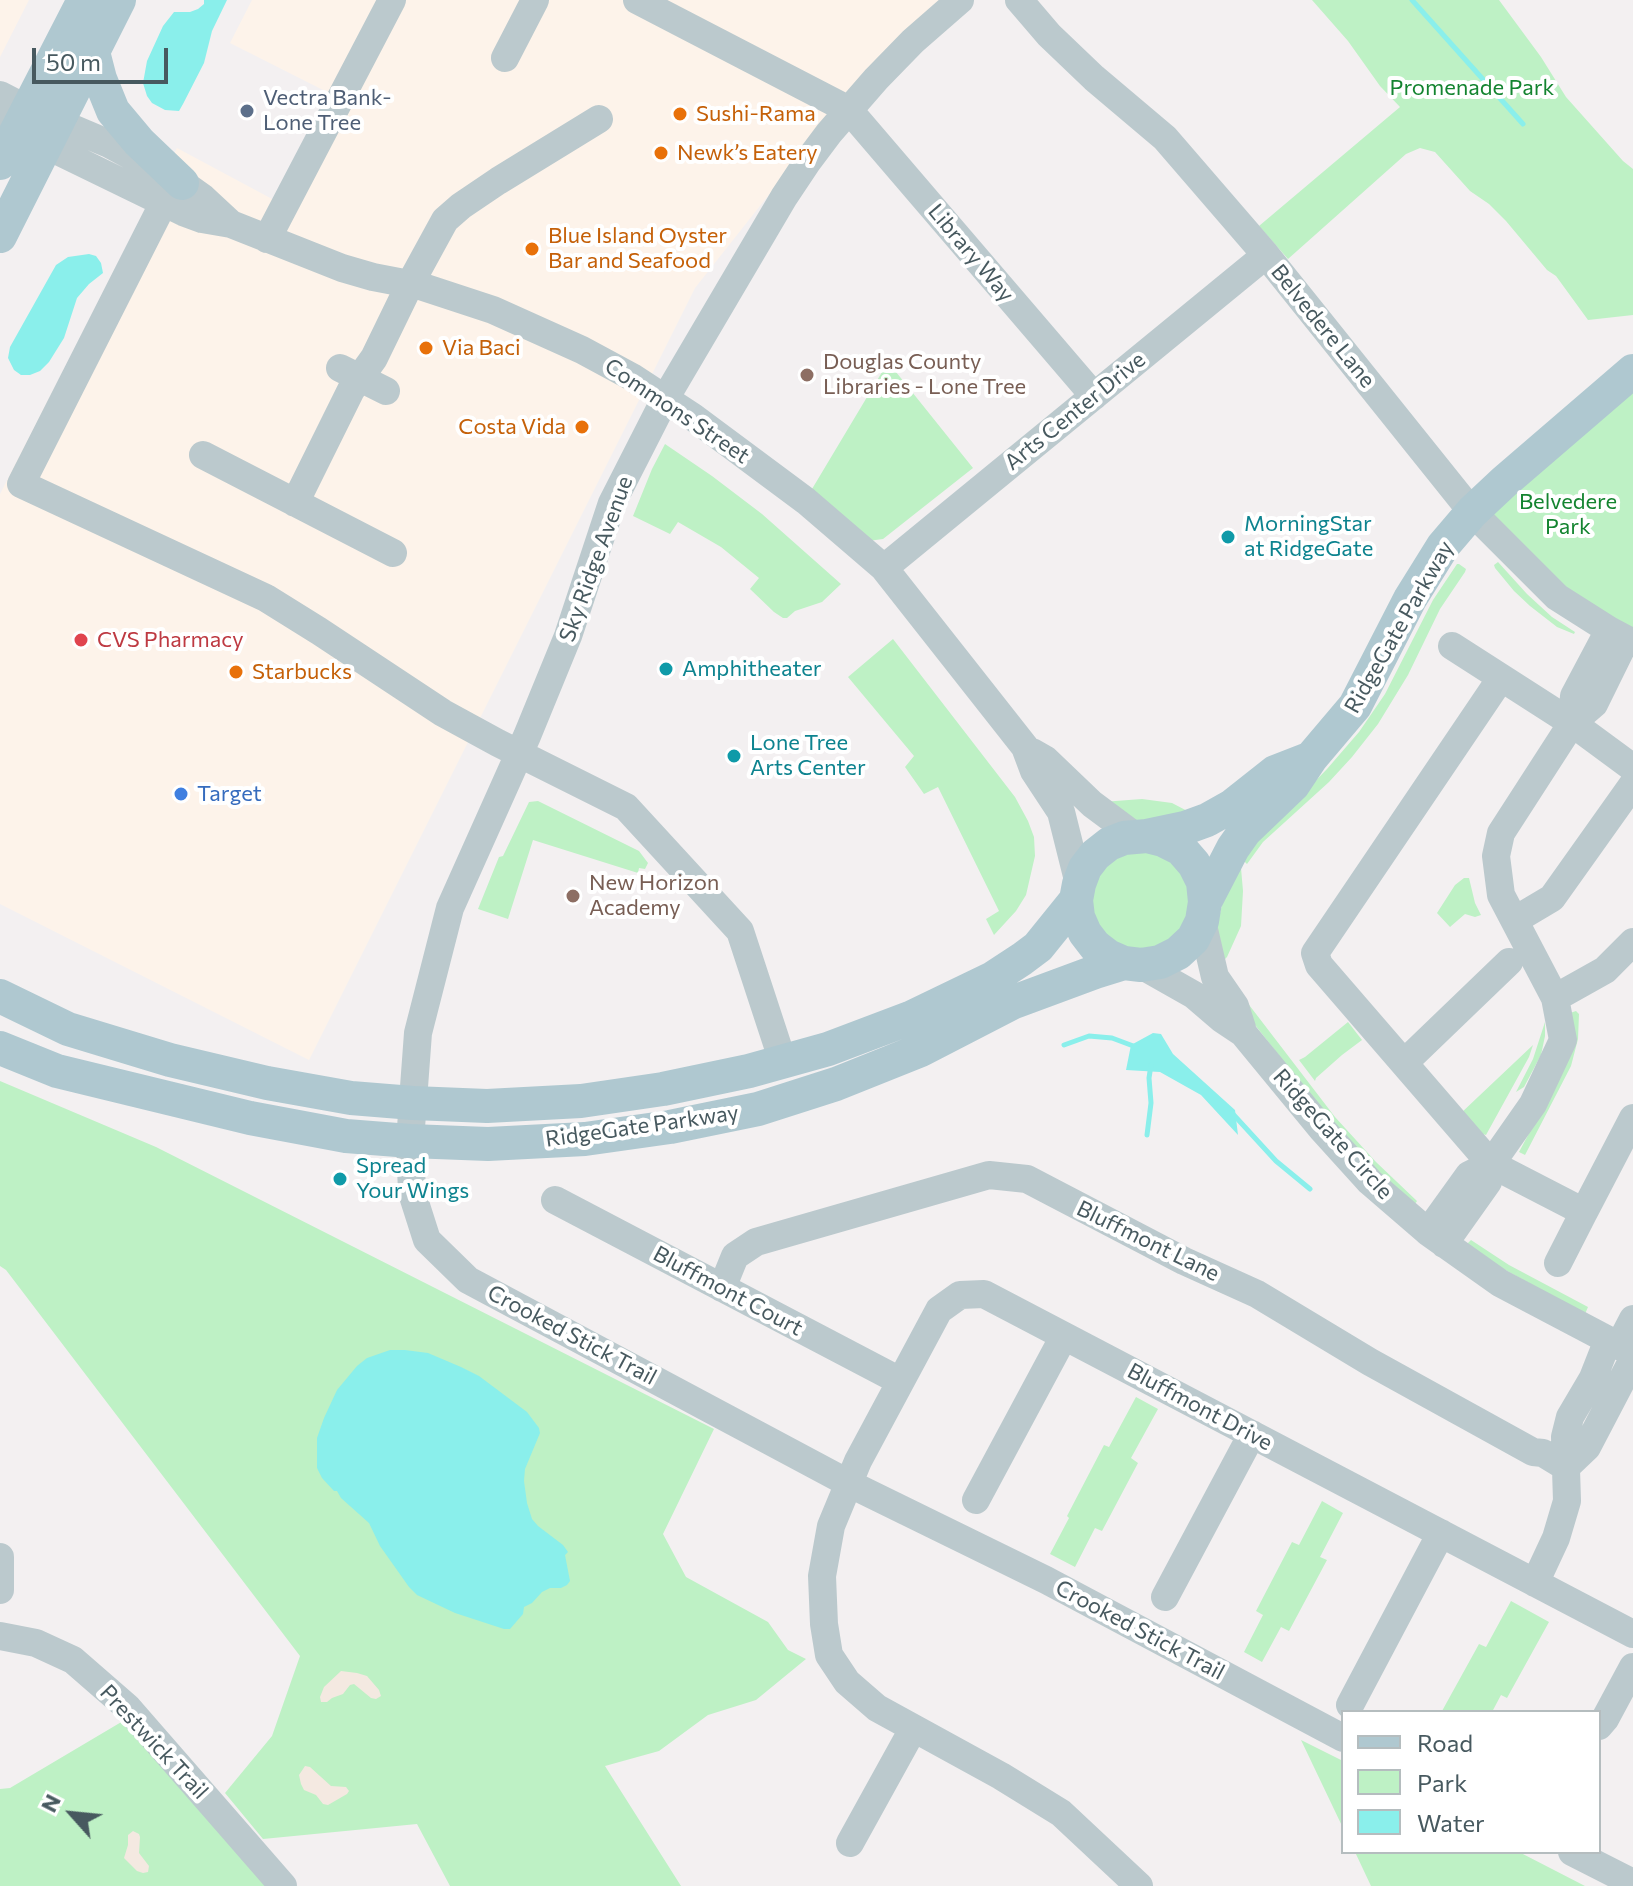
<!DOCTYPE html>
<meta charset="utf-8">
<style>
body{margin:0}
#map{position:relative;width:1633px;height:1886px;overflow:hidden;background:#f3f0f1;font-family:Commissioner,sans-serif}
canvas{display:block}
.legend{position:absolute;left:1341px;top:1710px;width:260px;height:144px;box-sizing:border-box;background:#fff;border:2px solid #b5bdbf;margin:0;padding:10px 14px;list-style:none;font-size:24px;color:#47595f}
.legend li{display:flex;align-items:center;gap:16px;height:40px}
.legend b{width:40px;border:2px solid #b5bdbf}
.north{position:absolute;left:32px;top:1774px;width:80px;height:80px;-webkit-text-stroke:6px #fff;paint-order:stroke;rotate:297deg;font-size:22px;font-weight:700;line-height:32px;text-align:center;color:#47595f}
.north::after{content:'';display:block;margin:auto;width:28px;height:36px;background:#47595f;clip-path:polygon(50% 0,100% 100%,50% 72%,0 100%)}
.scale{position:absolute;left:32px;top:48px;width:136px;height:36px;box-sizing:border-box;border:4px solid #47595f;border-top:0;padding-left:10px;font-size:24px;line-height:28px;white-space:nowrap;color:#47595f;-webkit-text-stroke:6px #fff;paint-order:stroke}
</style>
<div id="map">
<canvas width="1633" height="1886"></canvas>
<ul class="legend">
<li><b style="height:10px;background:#afc8d0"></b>Road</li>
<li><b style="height:22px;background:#bef1c5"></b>Park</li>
<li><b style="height:22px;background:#8aefeb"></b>Water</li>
</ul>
<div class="north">N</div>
<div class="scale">50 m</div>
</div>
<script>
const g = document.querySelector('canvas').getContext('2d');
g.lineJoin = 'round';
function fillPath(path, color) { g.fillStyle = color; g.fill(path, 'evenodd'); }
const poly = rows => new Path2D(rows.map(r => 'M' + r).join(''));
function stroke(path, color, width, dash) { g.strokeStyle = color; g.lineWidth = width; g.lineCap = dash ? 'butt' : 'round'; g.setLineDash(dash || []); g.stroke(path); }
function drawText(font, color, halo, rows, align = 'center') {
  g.font = font + ' Commissioner,sans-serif'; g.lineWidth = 8; g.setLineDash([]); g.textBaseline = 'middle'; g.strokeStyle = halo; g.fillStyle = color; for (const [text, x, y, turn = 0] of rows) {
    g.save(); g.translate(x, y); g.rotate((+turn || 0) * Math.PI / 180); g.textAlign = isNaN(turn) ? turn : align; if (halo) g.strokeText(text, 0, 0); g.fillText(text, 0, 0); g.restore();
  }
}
fillPath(poly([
 [0,0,29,0,0,57],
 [252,0,944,0,870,67,695,288,309,1060,0,904,0,494,177,148,274,200,329,93,230,43]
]), '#fdf3ea');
fillPath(poly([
 [1312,0,1499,0,1541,57,1566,97,1623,161,1633,169,1633,315,1588,320,1556,276,1547,270,1506,221,1489,204,1470,191,1435,152,1420,148,1406,154,1288,259,1259,226,1400,107,1380,86,1348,41],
 [888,362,973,468,883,539,868,541,812,489],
 [1633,371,1633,643,1472,512],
 [665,444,712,476,762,514,841,584,822,602,795,611,787,618,783,618,774,612,750,589,759,578,721,547,678,522,670,534,633,516,652,469],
 [1498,562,1527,594,1552,617,1575,632,1574,634,1557,627,1530,606,1514,591,1495,568,1494,565],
 [1457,564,1459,564,1466,569,1465,572,1440,609,1408,675,1378,724,1352,757,1329,782,1263,842,1247,864,1241,858,1327,769,1359,732,1385,694,1433,600],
 [893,639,1015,797,1028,821,1034,837,1035,856,1026,895,1016,911,994,935,986,919,999,911,938,787,924,794,905,767,914,756,848,677],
 [1142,799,1172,803,1195,815,1137,821,1102,802],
 [538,801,639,851,648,863,645,869,639,868,638,873,533,840,508,919,478,909,499,857,503,856,529,802],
 '1092 901a49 49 0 1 1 98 0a49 49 0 1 1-98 0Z',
 [1241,868,1243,891,1241,926,1227,957,1218,966,1214,941,1224,895],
 [1464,878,1469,878,1475,903,1481,915,1475,917,1465,914,1450,927,1437,913,1455,885],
 [1230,980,1335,1117,1376,1162,1417,1201,1415,1204,1374,1168,1306,1090,1237,1002],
 [1576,1011,1579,1014,1578,1039,1571,1066,1525,1155,1519,1152,1564,1068,1570,1013],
 [1348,1022,1362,1040,1342,1055,1316,1078,1315,1081,1299,1060,1305,1057],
 [1545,1022,1545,1036,1541,1055,1524,1087,1516,1092,1533,1059],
 [1533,1045,1529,1057,1486,1135,1479,1133,1460,1114],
 [0,1081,156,1147,714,1429,663,1534,686,1577,768,1622,788,1650,806,1659,756,1700,708,1715,659,1751,605,1766,681,1886,450,1886,417,1824,263,1839,225,1793,272,1736,300,1656,6,1270,0,1266],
 [1471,1240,1509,1265,1588,1307,1585,1314,1489,1261,1467,1244],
 [1136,1397,1158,1409,1131,1458,1138,1463,1102,1531,1095,1528,1075,1567,1050,1554,1069,1518,1067,1516,1104,1445,1109,1447],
 [1322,1501,1343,1513,1320,1557,1327,1560,1289,1631,1281,1627,1262,1662,1244,1652,1263,1615,1256,1611,1292,1542,1299,1545],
 [1511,1601,1549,1622,1507,1698,1501,1695,1492,1712,1442,1711,1479,1644,1486,1647],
 [123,1721,267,1886,0,1886,0,1789,10,1788],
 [1301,1740,1343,1761,1343,1828],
 [1355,1852,1519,1852,1585,1886,1371,1886]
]), '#bef1c5');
fillPath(poly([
 [341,1671,357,1673,367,1676,379,1690,381,1696,376,1699,371,1698,354,1684,350,1685,343,1694,332,1698,327,1702,321,1702,320,1697,324,1687],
 [305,1766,310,1767,331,1786,346,1787,349,1791,347,1794,328,1805,323,1804,316,1795,304,1790,301,1784,299,1775],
 [133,1831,139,1834,140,1837,139,1853,149,1866,148,1872,143,1873,137,1871,124,1858,128,1845,128,1835]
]), '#f4e9e1');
fillPath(poly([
 [204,0,227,0,212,31,204,63,183,104,179,111,165,110,152,103,147,96,143,83,147,61,163,26,174,12,190,12,198,9,204,4],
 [89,254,96,256,101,263,103,273,89,284,77,298,64,338,49,362,40,371,30,375,21,375,14,370,8,358,10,347,56,265,68,257],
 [1153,1033,1161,1034,1173,1054,1235,1110,1238,1135,1201,1095,1160,1072,1126,1070,1131,1045],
 [390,1350,405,1350,428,1353,461,1367,479,1376,527,1412,539,1428,540,1433,525,1469,524,1481,527,1503,532,1519,538,1526,563,1545,568,1552,565,1555,570,1581,567,1585,561,1588,550,1588,542,1592,532,1603,524,1607,523,1614,510,1629,504,1629,455,1613,417,1595,409,1587,380,1546,369,1523,341,1498,337,1491,334,1491,322,1478,317,1468,317,1438,324,1418,337,1390,357,1366,367,1358]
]), '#8aefeb');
stroke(poly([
 [1412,0,1523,124],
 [1064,1045,1089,1036,1112,1038,1136,1047],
 [1232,1113,1276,1161,1310,1189],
 [1147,1135,1151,1103,1149,1078,1151,1065]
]), '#8aefeb', 5);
stroke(poly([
 [637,0,849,110,1094,396],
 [960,0,913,41,876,79,829,133,808,161,784,197,665,399,612,503,568,636,527,736,450,908,418,1033,410,1141,412,1193,427,1240,468,1280,850,1484,1046,1580,1343,1738],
 [1019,0,1049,35,1094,78,1165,138,1266,255,1472,512,1557,597,1609,630,1633,643],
 [505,58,535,0],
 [0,95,29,110,107,143,182,183,203,198,231,224],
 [0,123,183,212,202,219,231,224,342,268,373,277,420,286,493,310,582,350,632,377,693,417,806,501,884,568,1025,747,1034,771,1061,812,1079,884],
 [164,202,21,484,266,598,319,631,443,713,498,743,626,807,740,931,783,1062],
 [267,239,392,0],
 [340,368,386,391],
 [203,455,393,553],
 [295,503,351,390,374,358,410,284,445,220,461,206,498,181,599,119],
 [884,568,1266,255],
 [1452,646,1572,723,1633,768],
 [1501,678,1315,953,1319,965,1491,1164,1584,1212,1633,1118],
 [1572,723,1574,696,1609,630],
 [1032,752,1046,760,1092,804,1135,836],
 [1515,920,1552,898,1633,784],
 [1202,921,1215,977,1235,1006,1242,1028],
 [1141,965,1194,995,1222,1019,1243,1033,1322,1129,1370,1182,1428,1232,1500,1283,1633,1353],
 [1555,998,1605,970,1633,942],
 [1404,1063,1509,962],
 [555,1200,900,1381],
 [1428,1232,1469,1175,1491,1164],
 [1444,1244,1488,1182,1491,1164,1533,1104,1563,1040,1555,998,1501,895,1496,856,1501,833,1572,723,1594,704,1626,639],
 [1558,1263,1584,1212],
 [722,1288,735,1256,756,1242,989,1175,1027,1179,1184,1261,1257,1294,1370,1362,1533,1452,1543,1453,1566,1467],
 [1619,1346,1633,1319],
 [1566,1467,1587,1447,1633,1359],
 [976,1500,1064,1336],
 [0,1557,0,1590],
 [1535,1583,1556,1538,1567,1501,1565,1437,1570,1417,1593,1378,1608,1340],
 [1165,1597,1252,1434],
 [0,1636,36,1643,73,1660,127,1707,283,1886],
 [1350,1705,1441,1533],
 [1599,1726,1605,1719,1633,1667],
 [850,1843,913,1729],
 [1572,1852,1633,1883],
 [1139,1886,1061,1813,1001,1776,877,1708,847,1682,829,1655,824,1624,822,1576,831,1526,858,1461,939,1310,960,1295,984,1294,1633,1634]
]), '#bbc9cd', 28);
stroke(poly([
 [93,52,100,79,113,111,139,142,182,183],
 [0,163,84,0],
 [0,236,119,0],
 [1311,758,1275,772,1232,806,1207,820,1185,828,1147,836,1124,838,1109,844,1095,855,1085,868,1079,884,1076,900,1078,917,1085,933,1095,946,1108,956,1124,963,1141,965,1160,962,1178,953,1193,939,1202,921,1205,902,1233,848,1245,831,1293,785,1311,758,1355,706,1410,599,1443,546,1472,512,1504,482,1633,371],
 [1147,836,1163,840,1181,849,1194,864,1203,882,1205,902],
 [0,996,68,1029,170,1060,267,1083,351,1098,413,1103,487,1106,581,1101,663,1089,749,1071,828,1049,910,1018,993,978,1022,959,1038,947,1076,900],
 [0,1048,57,1071,250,1118,346,1136,410,1141,488,1144,585,1139,670,1127,758,1109,836,1084,921,1050,1014,1002,1095,972,1124,963]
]), '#afc8d0', 34);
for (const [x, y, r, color] of [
 [247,111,8,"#5c6f8a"],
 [680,114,8,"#e8710a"],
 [661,153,8,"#e8710a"],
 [532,249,8,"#e8710a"],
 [426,348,8,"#e8710a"],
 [807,375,8,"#8d6e63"],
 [582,427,8,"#e8710a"],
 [1228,537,8,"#0f9aa8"],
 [81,640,8,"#e0444e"],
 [666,669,8,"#0f9aa8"],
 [236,672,8,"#e8710a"],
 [734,756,8,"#0f9aa8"],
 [181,794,8,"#3f7fe0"],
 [573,896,8,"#8d6e63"],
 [340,1179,8,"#0f9aa8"]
]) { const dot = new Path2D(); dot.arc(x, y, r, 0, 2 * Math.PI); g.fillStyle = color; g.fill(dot); stroke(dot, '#fff', 3); }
drawText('22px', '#148430', '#fff', [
 ["Promenade Park",1472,88],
 ["Belvedere",1568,502],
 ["Park",1568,527]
]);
drawText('22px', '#4e5e75', '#fff', [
 ["Vectra Bank-",263,98],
 ["Lone Tree",263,123]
], 'left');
drawText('22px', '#c56008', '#fff', [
 ["Sushi-Rama",696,114],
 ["Newk’s Eatery",677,153],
 ["Blue Island Oyster",548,236],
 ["Bar and Seafood",548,261],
 ["Via Baci",442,348],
 ["Costa Vida",566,427,"right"],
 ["Starbucks",252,672]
], 'left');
drawText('22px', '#47595f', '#fff', [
 ["Library Way",971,253,50],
 ["Belvedere Lane",1323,326,51],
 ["Commons Street",677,411,34],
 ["Arts Center Drive",1075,411,-39],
 ["Sky Ridge Avenue",596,559,-70],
 ["RidgeGate Parkway",1399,627,-60],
 ["RidgeGate Parkway",642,1126,-8],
 ["RidgeGate Circle",1333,1134,48],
 ["Bluffmont Lane",1148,1241,26],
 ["Bluffmont Court",728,1291,28],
 ["Crooked Stick Trail",572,1335,28],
 ["Bluffmont Drive",1200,1407,28],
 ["Crooked Stick Trail",1140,1630,28],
 ["Prestwick Trail",154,1742,47]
]);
drawText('22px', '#785e54', '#fff', [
 ["Douglas County",823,362],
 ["Libraries - Lone Tree",823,387],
 ["New Horizon",589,883],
 ["Academy",589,908]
], 'left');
drawText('22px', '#0d838f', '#fff', [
 ["MorningStar",1244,524],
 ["at RidgeGate",1244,549],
 ["Amphitheater",682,669],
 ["Lone Tree",750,743],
 ["Arts Center",750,768],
 ["Spread",356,1166],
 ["Your Wings",356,1191]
], 'left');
drawText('22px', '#be3a42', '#fff', [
 ["CVS Pharmacy",97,640]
], 'left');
drawText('22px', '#366cbe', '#fff', [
 ["Target",197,794]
], 'left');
</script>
